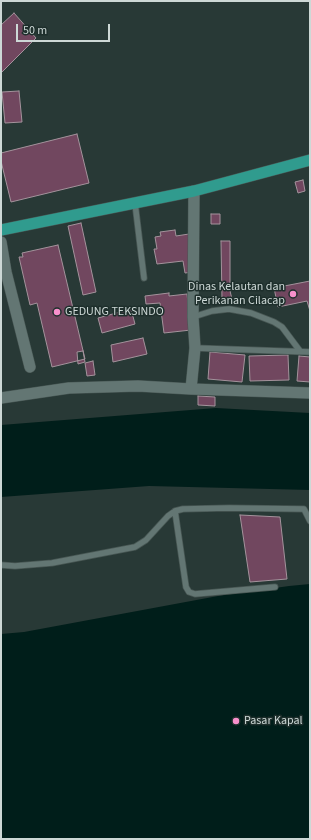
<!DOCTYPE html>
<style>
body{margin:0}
#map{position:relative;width:311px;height:840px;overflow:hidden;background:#283936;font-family:"Source Sans 3",sans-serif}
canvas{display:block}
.frame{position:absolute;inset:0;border:2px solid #cdd8d6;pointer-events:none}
.scale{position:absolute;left:16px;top:24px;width:94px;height:18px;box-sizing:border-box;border:2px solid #cdd8d6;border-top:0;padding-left:5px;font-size:12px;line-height:14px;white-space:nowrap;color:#cdd8d6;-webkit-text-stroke:3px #1e2f2c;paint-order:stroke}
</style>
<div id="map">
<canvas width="311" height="840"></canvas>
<div class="frame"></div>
<div class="scale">50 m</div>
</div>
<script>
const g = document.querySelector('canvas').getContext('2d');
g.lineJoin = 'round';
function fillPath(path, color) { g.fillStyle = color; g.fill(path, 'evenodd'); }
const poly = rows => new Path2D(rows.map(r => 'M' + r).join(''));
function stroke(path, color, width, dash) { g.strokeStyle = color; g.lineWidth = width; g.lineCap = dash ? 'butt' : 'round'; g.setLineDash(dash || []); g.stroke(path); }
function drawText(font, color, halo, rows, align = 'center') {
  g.font = font + ' "Source Sans 3",sans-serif'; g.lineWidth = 3; g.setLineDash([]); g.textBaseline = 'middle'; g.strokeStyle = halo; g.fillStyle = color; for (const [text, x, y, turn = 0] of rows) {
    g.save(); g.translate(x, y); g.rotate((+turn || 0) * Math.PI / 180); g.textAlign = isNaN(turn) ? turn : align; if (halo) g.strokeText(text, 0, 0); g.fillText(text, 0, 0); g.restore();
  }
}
fillPath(poly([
 [216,408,310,413,310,490,149,486,1,497,1,425],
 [310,584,310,839,1,839,1,634,24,632,218,596,289,586]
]), '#001e1a');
const building = poly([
 [14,13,36,38,1,73,1,25,14,13],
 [19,91,22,122,5,123,2,92,19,91],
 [77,134,89,183,11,202,1,161,1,153,77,134],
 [303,180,305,191,298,193,295,182,303,180],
 [211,214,220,214,220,224,211,224,211,214],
 [81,223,96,292,83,295,68,226,81,223],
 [175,230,176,236,189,234,193,272,185,273,183,261,157,264,154,249,157,249,155,237,161,236,160,232,175,230],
 [221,241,230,241,230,291,232,299,222,300,221,241],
 [58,245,85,359,52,367,37,303,30,305,19,257,23,257,22,253,58,245],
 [310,281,310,311,307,301,278,307,274,288,310,281],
 [169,293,169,296,187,294,191,330,164,333,160,303,146,304,145,296,169,293],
 [131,309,135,324,102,333,98,318,131,309],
 [143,338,147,354,113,362,111,345,143,338],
 [83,351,85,362,78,364,77,352,83,351],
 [210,352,245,355,242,382,208,379,210,352],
 [288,355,289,380,250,381,249,356,288,355],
 [299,356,310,357,310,382,297,381,299,356],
 [93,361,95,375,87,376,85,363,93,361],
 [198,396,215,397,215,406,198,405,198,396],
 [240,515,280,517,287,579,250,582,240,515]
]);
fillPath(building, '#71475f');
stroke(building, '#a4939c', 1);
const service = poly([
 [135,203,144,278],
 [193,317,212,311,229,309,251,313,274,322,282,327,300,351],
 [195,348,310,352],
 [175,511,186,587,189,592,195,594,275,587],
 [1,565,15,566,52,563,135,547,146,540,168,516,175,511,183,509,229,508,304,509,310,521]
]);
const minor = poly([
 [1,242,6,272,30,367],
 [191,389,310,393],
 [1,398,69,388,138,386,191,389,195,348,193,317,194,191]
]);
const trunk = poly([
 [1,230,194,191,310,160]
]);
stroke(service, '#485754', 7);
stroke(minor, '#485754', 12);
stroke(trunk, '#485754', 12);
stroke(service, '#637673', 5.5);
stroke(minor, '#637673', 11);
stroke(trunk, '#309b8e', 11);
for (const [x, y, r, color] of [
 [293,294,4,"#f890cc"],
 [57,312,4,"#f890cc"],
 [236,721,4,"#f890cc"]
]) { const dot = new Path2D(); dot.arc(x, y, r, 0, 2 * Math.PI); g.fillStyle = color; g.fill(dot); stroke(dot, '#1e2f2c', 1.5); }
drawText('12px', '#cdd8d6', '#1e2f2c', [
 ["Dinas Kelautan dan",285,287,"right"],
 ["Perikanan Cilacap",285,301,"right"],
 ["GEDUNG TEKSINDO",65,312],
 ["Pasar Kapal",244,721]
], 'left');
</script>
